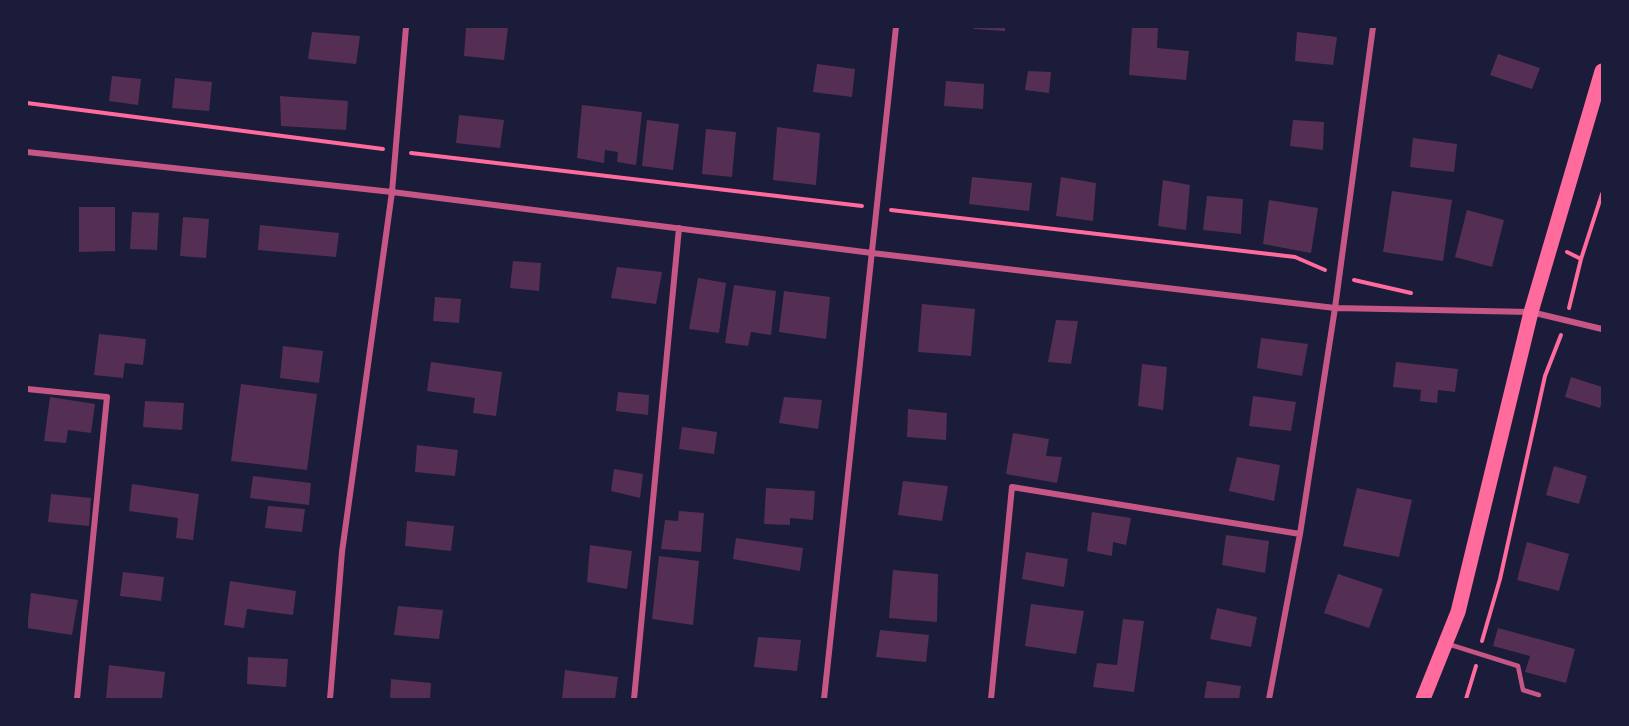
<!DOCTYPE html>
<style>
body{margin:0}
#map{position:relative;width:1629px;height:726px;overflow:hidden;background:#1b1b3a;font-family:Merriweather,serif}
canvas{display:block}
.frame{position:absolute;inset:0;border:28px solid #1b1b3a;pointer-events:none}
</style>
<div id="map">
<canvas width="1629" height="726"></canvas>
<div class="frame"></div>
</div>
<script>
const g = document.querySelector('canvas').getContext('2d');
g.lineJoin = 'round';
function fillPath(path, color) { g.fillStyle = color; g.fill(path, 'evenodd'); }
const poly = rows => new Path2D(rows.map(r => 'M' + r).join(''));
function stroke(path, color, width, dash) { g.strokeStyle = color; g.lineWidth = width; g.lineCap = dash ? 'butt' : 'round'; g.setLineDash(dash || []); g.stroke(path); }
fillPath(poly([
 [466,27,508,27,504,60,464,56],
 [974,27,1005,27,1005,31,974,29],
 [1132,27,1158,27,1157,48,1189,51,1186,80,1129,75],
 [312,32,360,36,356,64,308,59],
 [1297,32,1337,37,1333,65,1295,61],
 [1498,54,1540,68,1532,89,1490,75],
 [817,64,855,69,852,97,813,92],
 [1028,71,1051,72,1049,93,1025,90],
 [112,76,141,79,138,105,109,101],
 [175,78,212,82,209,111,172,108],
 [946,81,984,84,983,109,944,106],
 [280,96,348,101,346,130,281,126],
 [582,105,642,112,636,165,617,162,618,152,605,150,604,163,577,158],
 [459,115,504,120,500,148,456,143],
 [647,120,679,124,673,170,642,166],
 [1293,120,1324,122,1323,150,1290,146],
 [777,127,820,133,816,185,773,180],
 [706,129,736,132,732,177,702,174],
 [1413,138,1457,144,1454,172,1410,167],
 [972,177,1032,183,1029,211,969,204],
 [1061,177,1096,183,1093,221,1056,216],
 [1163,180,1190,185,1186,230,1158,226],
 [1392,191,1452,200,1443,261,1383,252],
 [1207,196,1243,199,1241,234,1203,230],
 [1269,200,1318,208,1311,253,1263,244],
 [79,207,115,207,115,251,79,252],
 [1467,210,1504,220,1492,267,1455,257],
 [132,212,159,213,157,250,130,249],
 [183,217,209,219,206,258,180,256],
 [260,225,339,233,336,257,258,250],
 [513,261,541,263,539,291,510,288],
 [617,267,662,272,656,304,611,298],
 [698,278,726,283,719,333,689,329],
 [734,285,776,291,771,335,751,332,748,346,725,343],
 [784,291,830,297,826,339,779,332],
 [435,297,461,299,459,323,433,321],
 [922,304,975,309,971,356,918,352],
 [1056,320,1078,321,1071,364,1048,362],
 [99,334,146,339,143,365,125,363,123,378,94,375],
 [1261,338,1308,344,1302,376,1257,368],
 [283,346,323,351,319,383,280,378],
 [431,362,502,372,496,416,473,413,475,398,427,391],
 [1396,362,1458,369,1455,392,1438,390,1437,403,1420,401,1421,390,1393,387],
 [1142,364,1167,367,1163,410,1138,406],
 [1571,377,1602,387,1602,402,1600,408,1565,397],
 [241,384,317,394,307,470,231,461],
 [618,392,649,395,648,415,616,411],
 [1253,396,1296,402,1291,431,1249,426],
 [50,397,95,404,91,433,68,430,66,443,44,441],
 [784,397,822,400,818,429,779,423],
 [145,401,184,403,182,430,143,427],
 [908,409,947,413,946,440,907,437],
 [682,427,717,432,714,454,679,449],
 [1013,433,1049,439,1046,456,1062,457,1057,483,1006,474],
 [417,445,458,450,455,476,415,472],
 [1237,457,1280,465,1274,501,1229,491],
 [1554,466,1587,476,1579,504,1546,495],
 [614,469,643,474,640,498,611,491],
 [253,476,311,483,309,505,250,498],
 [903,481,948,486,942,521,898,515],
 [132,484,199,494,193,540,176,538,178,518,129,511],
 [766,488,815,491,813,520,790,518,790,525,764,524],
 [1357,488,1412,500,1399,557,1343,546],
 [51,494,91,498,89,526,48,522],
 [268,506,305,509,302,532,265,528],
 [679,511,704,513,701,552,661,549,665,520,678,521],
 [1092,512,1131,518,1126,545,1113,542,1112,556,1087,551],
 [407,521,454,526,451,551,405,546],
 [1226,535,1269,541,1265,573,1222,565],
 [736,538,803,548,800,571,733,559],
 [1527,542,1569,554,1559,591,1517,580],
 [590,545,632,551,627,589,587,582],
 [1026,552,1068,559,1064,587,1022,579],
 [659,556,699,561,693,625,652,619],
 [893,570,938,574,937,622,889,618],
 [123,572,164,577,161,601,120,596],
 [1338,574,1383,589,1369,628,1324,613],
 [230,581,296,591,293,615,247,609,244,628,224,625],
 [31,593,78,600,72,635,27,628],
 [1031,604,1084,611,1076,654,1025,646],
 [398,606,443,610,439,639,394,635],
 [1217,608,1257,617,1251,647,1210,639],
 [1123,619,1144,621,1134,692,1093,687,1097,663,1117,665],
 [1498,628,1575,649,1566,683,1525,672,1530,656,1493,646],
 [880,630,929,635,926,662,876,657],
 [758,637,801,640,797,671,754,667],
 [248,657,288,659,286,687,247,684],
 [109,665,165,672,162,699,106,699],
 [565,670,618,677,615,699,562,699],
 [391,679,431,683,430,699,390,699],
 [1207,681,1241,686,1239,699,1204,699]
]), '#542f53');
stroke(poly([
 [27,103,383,149],
 [411,153,862,206],
 [891,210,1295,257,1325,270],
 [1567,252,1581,259,1602,194],
 [1354,280,1411,293],
 [1569,308,1581,259],
 [1482,641,1500,579,1545,376,1561,335],
 [1466,699,1476,666]
]), '#ff6b9d', 4);
stroke(poly([
 [1448,644,1518,666,1523,690,1539,695]
]), '#c65784', 4.5);
stroke(poly([
 [27,152,392,192,872,253,1335,308,1531,312,1602,329],
 [27,389,107,397,77,699],
 [330,699,342,552,392,192,406,27],
 [634,699,679,228],
 [824,699,896,27],
 [991,699,1012,487,1300,534],
 [1269,699,1300,534,1335,308,1373,27]
]), '#c65784', 6);
stroke(poly([
 [1423,699,1458,612,1531,312,1602,71]
]), '#ff6b9d', 15);
</script>
